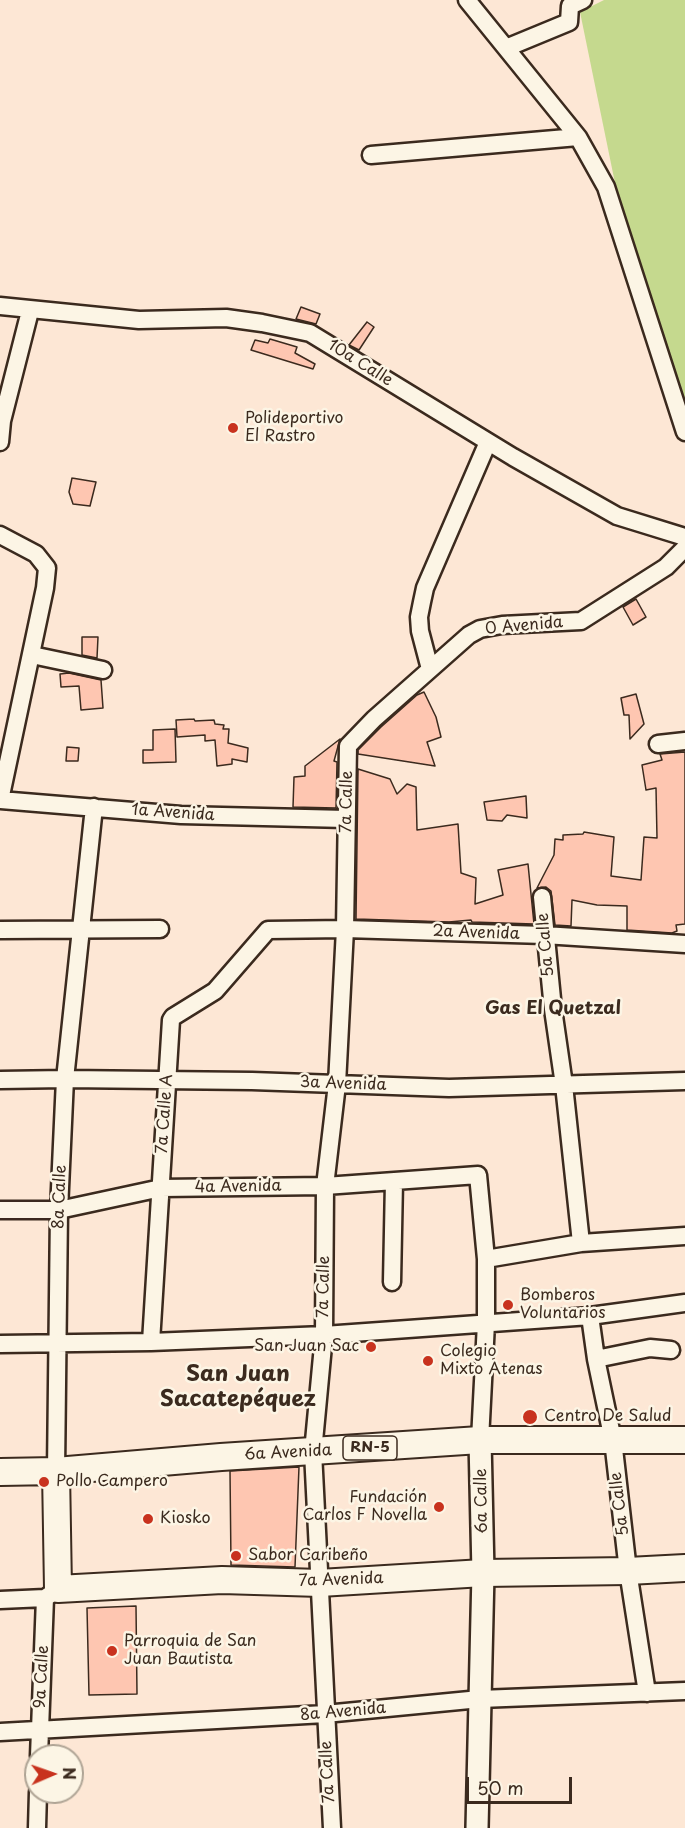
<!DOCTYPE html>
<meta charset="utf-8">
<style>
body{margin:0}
#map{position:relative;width:685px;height:1828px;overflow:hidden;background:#fde7d5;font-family:"Playpen Sans",sans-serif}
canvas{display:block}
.north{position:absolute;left:24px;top:1744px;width:60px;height:60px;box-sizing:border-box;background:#fcf5e5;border:2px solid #afa495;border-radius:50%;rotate:88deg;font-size:16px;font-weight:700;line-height:24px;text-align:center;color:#3b2a1e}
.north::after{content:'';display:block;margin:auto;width:21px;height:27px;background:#c8321e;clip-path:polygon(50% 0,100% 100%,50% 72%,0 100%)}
.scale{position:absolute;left:466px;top:1777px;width:106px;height:27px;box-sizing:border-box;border:3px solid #3b2a1e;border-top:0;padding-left:8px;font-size:18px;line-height:21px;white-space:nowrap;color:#3b2a1e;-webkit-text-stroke:4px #fcf5e5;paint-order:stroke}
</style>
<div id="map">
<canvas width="685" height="1828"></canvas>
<div class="north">N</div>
<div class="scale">50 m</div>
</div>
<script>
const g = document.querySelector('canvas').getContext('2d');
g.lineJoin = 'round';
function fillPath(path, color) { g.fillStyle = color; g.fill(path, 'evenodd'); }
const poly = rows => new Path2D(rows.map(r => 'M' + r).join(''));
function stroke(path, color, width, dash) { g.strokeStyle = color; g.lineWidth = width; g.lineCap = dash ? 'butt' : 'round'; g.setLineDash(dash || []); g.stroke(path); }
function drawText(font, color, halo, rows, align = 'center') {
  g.font = font + ' "Playpen Sans",sans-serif'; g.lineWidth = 5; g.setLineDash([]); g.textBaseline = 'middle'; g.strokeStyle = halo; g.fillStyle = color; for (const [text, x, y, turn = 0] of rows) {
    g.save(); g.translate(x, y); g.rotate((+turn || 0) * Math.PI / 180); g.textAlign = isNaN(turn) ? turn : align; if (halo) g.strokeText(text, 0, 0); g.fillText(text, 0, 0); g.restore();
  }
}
fillPath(poly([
 [604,0,685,0,685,418,615,183,580,12]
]), '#c5d98e');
const building = poly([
 [301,307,320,314,316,324,296,319,301,307],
 [367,322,374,327,359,350,349,345,367,322],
 [270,339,297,347,295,353,315,364,313,369,251,350,255,340,268,343,270,339],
 [72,478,96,482,90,506,73,504,69,492,72,478],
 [636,599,646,617,633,625,623,607,636,599],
 [82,637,98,637,97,658,82,655,82,637],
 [69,673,101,680,103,708,81,710,79,686,61,687,60,674,69,673],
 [424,692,436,717,441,737,427,742,435,766,358,754,358,750,381,727,417,695,424,692],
 [636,694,644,724,630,739,629,715,624,715,621,698,636,694],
 [194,719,195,721,214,720,215,724,224,725,223,729,229,729,228,743,248,748,247,762,232,759,232,764,217,766,215,740,205,741,205,735,177,737,176,720,194,719],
 [175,729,176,762,143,763,143,750,153,750,153,730,175,729],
 [340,739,334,761,337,762,336,808,293,807,294,777,305,776,305,766,340,739],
 [67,747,79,748,78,761,66,761,67,747],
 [685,752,685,924,676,925,677,931,672,933,627,930,627,906,597,905,572,900,571,926,555,925,551,891,546,887,537,888,554,855,555,839,563,840,563,835,583,834,584,832,614,837,611,876,641,880,644,837,657,838,656,788,646,790,642,765,662,760,660,754,685,752],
 [358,769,390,779,397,794,407,784,416,787,417,830,458,824,461,873,476,878,475,904,503,895,498,870,528,864,534,924,472,922,471,920,449,922,356,919,358,769],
 [526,796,527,818,507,815,502,821,487,820,484,802,526,796],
 [299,1467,295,1567,231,1565,230,1471,299,1467],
 [136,1606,137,1694,89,1695,87,1608,136,1606]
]);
fillPath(building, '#fec6b1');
stroke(building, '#3b2a1e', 1.5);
const minor = poly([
 [467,0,578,137,606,187,685,432],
 [506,48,569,22,570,6,583,0],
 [371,155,578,137],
 [0,306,139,320,226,318,262,323,310,333,513,457,617,516,685,537],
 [0,442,2,421,30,311],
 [0,535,36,554,47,568,45,588,0,800],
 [32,655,103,670],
 [430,669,420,631,419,617,422,602,425,588,488,442],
 [658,744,685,741],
 [0,800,181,815,346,819],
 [542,897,553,1009,564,1085,581,1243],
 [0,930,160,929],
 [0,1080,65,1079,252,1081,449,1088,685,1081],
 [0,1210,59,1210,161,1188,325,1186,478,1175,486,1259,486,1323,480,1440],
 [486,1259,581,1243,685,1236],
 [392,1282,394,1181],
 [590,1316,596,1359,613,1440,628,1571,647,1693],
 [151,1342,171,1020,173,1017,215,991,268,930,345,929,544,935,685,944],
 [0,1344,151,1342,324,1335,590,1316,685,1303],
 [596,1359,650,1348,671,1350],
 [56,1471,59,1210,65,1079,94,807],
 [0,1600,45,1598,54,1592],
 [0,1732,325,1714,480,1699,685,1691],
 [39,1756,45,1598],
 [37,1828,38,1792],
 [332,1828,313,1452,324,1335,325,1186,337,1084,345,929,348,746,374,719,469,635,480,629,502,625,581,621,666,567,685,548]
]);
const tertiary = poly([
 [477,1828,483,1573,480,1440]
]);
const primary = poly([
 [56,1471,58,1589,222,1580,320,1583,483,1573,628,1571,685,1568],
 [0,1472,56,1471,221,1457,480,1440,685,1440]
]);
stroke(minor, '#3b2a1e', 21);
stroke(tertiary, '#3b2a1e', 26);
stroke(primary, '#3b2a1e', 30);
stroke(minor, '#fcf5e5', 16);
stroke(tertiary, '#fcf5e5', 21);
stroke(primary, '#fcf5e5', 26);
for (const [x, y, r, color] of [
 [233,428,6,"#c8321e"],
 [508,1305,6,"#c8321e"],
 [371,1347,6,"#c8321e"],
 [428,1361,6,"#c8321e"],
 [530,1417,8,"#c8321e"],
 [44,1482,6,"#c8321e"],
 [439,1507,6,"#c8321e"],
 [148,1519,6,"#c8321e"],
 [236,1556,6,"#c8321e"],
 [112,1651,6,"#c8321e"]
]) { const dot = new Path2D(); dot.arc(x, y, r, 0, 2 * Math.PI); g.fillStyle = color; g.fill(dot); stroke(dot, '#fcf5e5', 2); }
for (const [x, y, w] of [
 [370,1448,54]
]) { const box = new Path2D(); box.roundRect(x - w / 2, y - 12, w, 24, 4.5); g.fillStyle = '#fcf5e5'; g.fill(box); stroke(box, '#3b2a1e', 1.5); }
drawText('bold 15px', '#3b2a1e', null, [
 ["RN-5",370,1448]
]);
drawText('16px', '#3b2a1e', '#fcf5e5', [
 ["10a Calle",360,363,32],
 ["0 Avenida",524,626,-5],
 ["7a Calle",347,802,-89],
 ["1a Avenida",173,813,4],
 ["2a Avenida",476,933,2],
 ["5a Calle",546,945,-95],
 ["3a Avenida",343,1084,2],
 ["7a Calle A",165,1114,-86],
 ["4a Avenida",238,1187,-1],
 ["8a Calle",60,1197,-88],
 ["7a Calle",324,1287,-89],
 ["6a Avenida",288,1453,-3],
 ["6a Calle",482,1501,-91],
 ["5a Calle",620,1504,-97],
 ["7a Avenida",341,1580,-2],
 ["9a Calle",42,1677,-87],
 ["8a Avenida",343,1712,-5],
 ["7a Calle",328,1772,-93]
]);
drawText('16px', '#3b2a1e', '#fcf5e5', [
 ["Polideportivo",245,419],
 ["El Rastro",245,437],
 ["Bomberos",520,1296],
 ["Voluntarios",520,1314],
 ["San Juan Sac",359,1347,"right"],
 ["Colegio",440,1352],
 ["Mixto Atenas",440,1370],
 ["Centro De Salud",544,1417],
 ["Pollo Campero",56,1482],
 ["Fundación",427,1498,"right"],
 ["Carlos F Novella",427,1516,"right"],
 ["Kiosko",160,1519],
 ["Sabor Caribeño",248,1556],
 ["Parroquia de San",124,1642],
 ["Juan Bautista",124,1660]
], 'left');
drawText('bold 18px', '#3b2a1e', '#fcf5e5', [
 ["Gas El Quetzal",553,1009]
]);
drawText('bold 22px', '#3b2a1e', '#fcf5e5', [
 ["San Juan",238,1375],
 ["Sacatepéquez",238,1400]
]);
</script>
